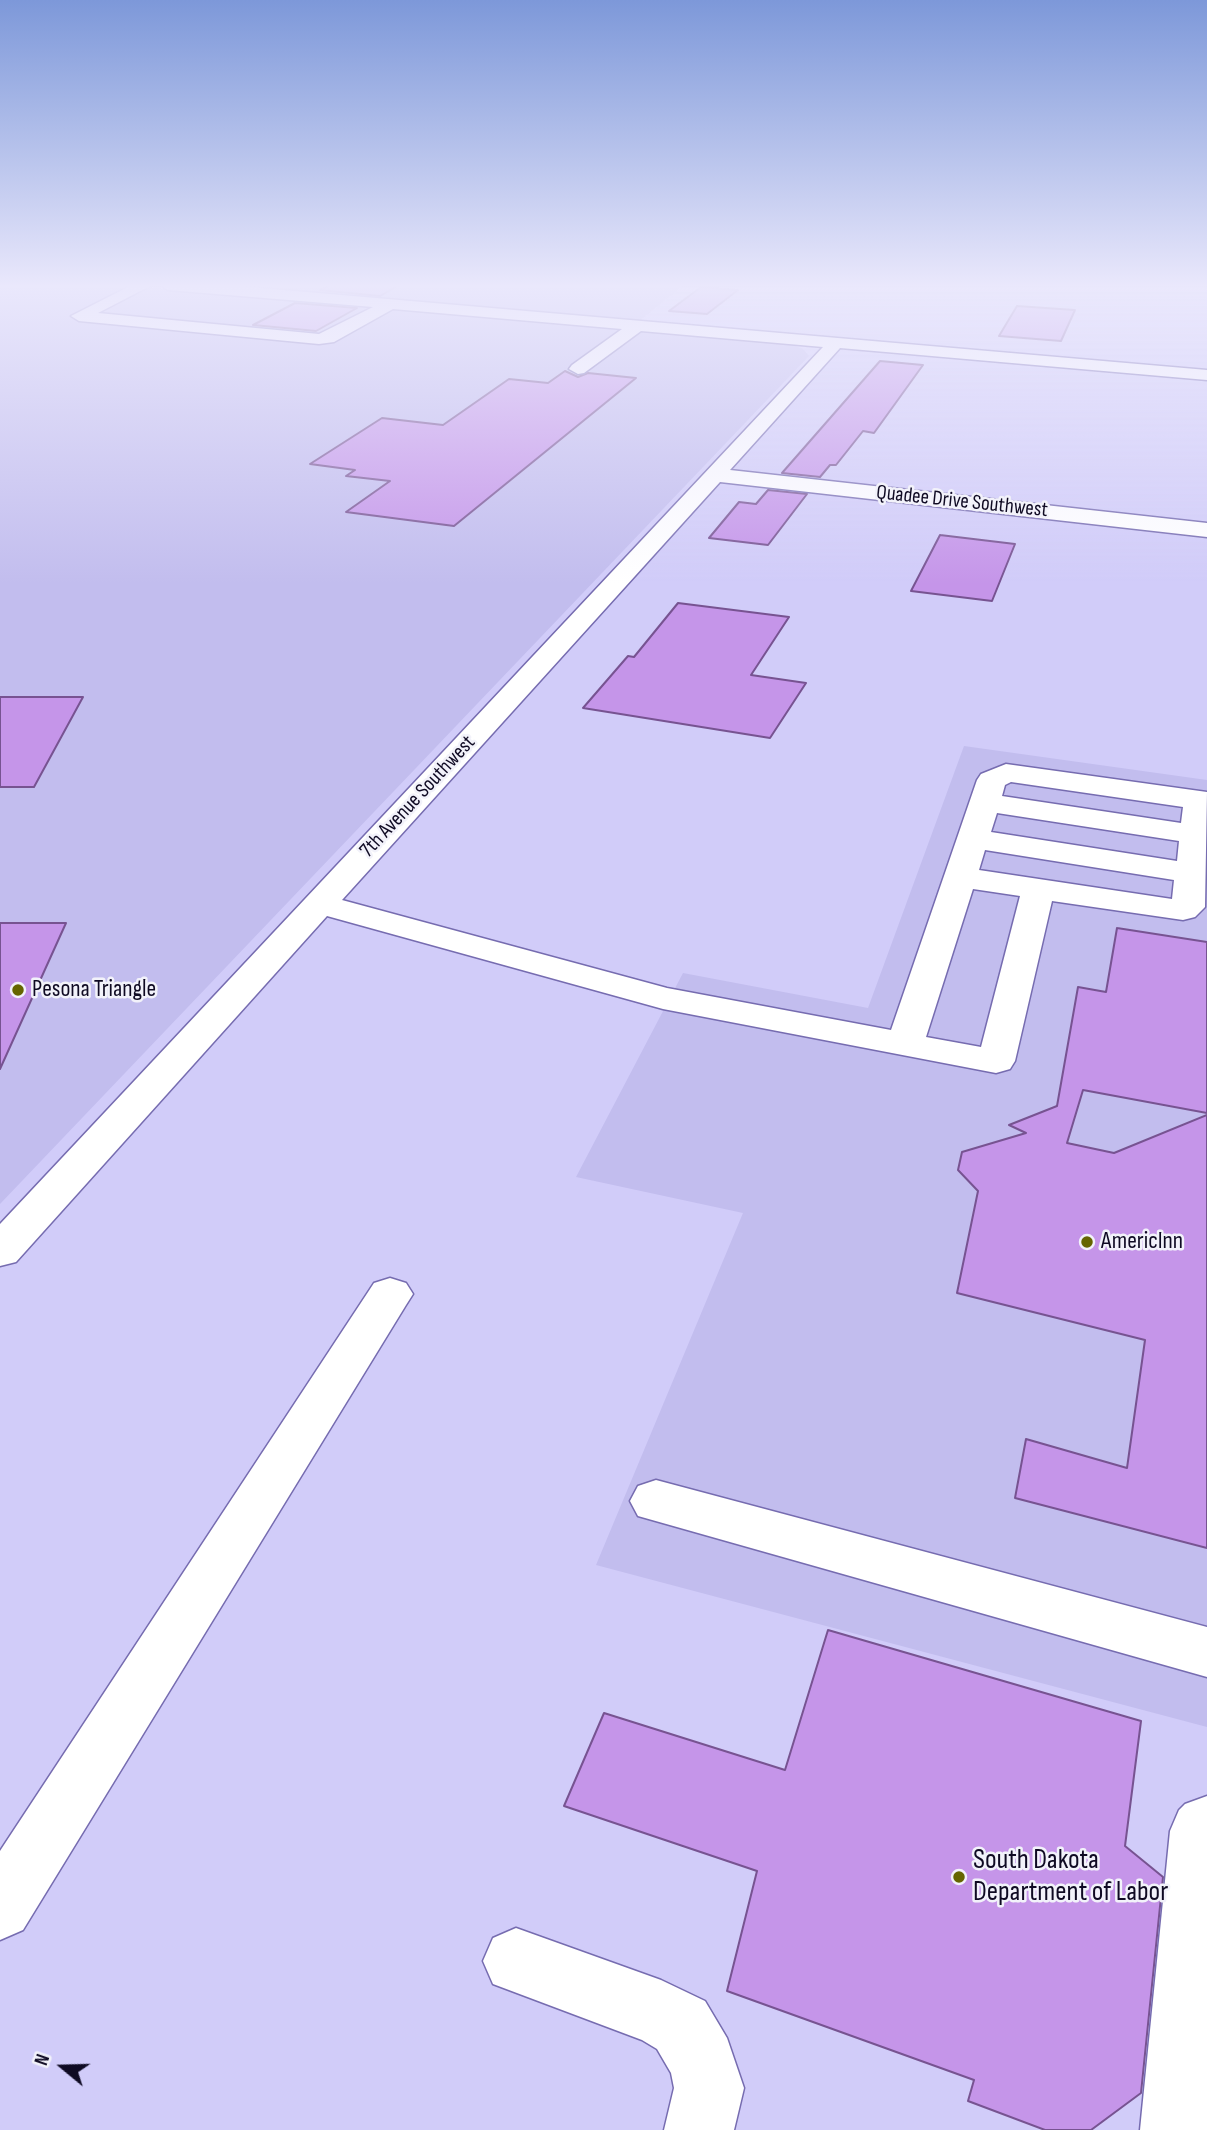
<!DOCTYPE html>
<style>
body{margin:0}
#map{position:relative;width:1207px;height:2130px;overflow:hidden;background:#d1ccf9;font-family:"Sofia Sans Condensed",sans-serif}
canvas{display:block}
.north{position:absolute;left:28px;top:2032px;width:70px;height:70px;-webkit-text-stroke:5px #f2f2fa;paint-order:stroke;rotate:289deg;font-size:19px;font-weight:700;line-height:28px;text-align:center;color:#0f0a23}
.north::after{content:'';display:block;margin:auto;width:24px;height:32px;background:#0f0a23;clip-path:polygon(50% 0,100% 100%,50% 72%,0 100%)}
</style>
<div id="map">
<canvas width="1207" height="2130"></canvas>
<div class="north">N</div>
</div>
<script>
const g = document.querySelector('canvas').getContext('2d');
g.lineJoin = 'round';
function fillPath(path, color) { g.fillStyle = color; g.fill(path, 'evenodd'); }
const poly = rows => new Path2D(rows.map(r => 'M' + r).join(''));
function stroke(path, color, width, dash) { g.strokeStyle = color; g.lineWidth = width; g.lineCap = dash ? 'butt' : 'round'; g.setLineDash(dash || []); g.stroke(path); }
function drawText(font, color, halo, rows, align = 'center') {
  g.font = font + ' "Sofia Sans Condensed",sans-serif'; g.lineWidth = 5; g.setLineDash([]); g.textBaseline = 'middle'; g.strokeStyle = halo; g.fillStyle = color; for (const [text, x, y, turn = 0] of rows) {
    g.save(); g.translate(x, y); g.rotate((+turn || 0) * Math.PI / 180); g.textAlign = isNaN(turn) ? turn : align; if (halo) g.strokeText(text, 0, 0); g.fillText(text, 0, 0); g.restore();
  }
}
fillPath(poly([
 [0,285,124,285,788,343,803,349,809,356,0,1204],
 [201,285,684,285,638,322],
 [964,746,1207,780,1207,1727,596,1565,743,1213,576,1177,683,973,868,1008]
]), '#c2bdee');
const building = poly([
 [330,285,399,285,380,296,320,290,330,285],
 [701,287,738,290,707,314,669,311,701,287],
 [295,303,357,308,316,331,253,325,295,303],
 [1017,306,1075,310,1061,341,999,336,1017,306],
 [880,361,923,365,874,433,863,431,836,465,830,465,820,477,782,473,880,361],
 [565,371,578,377,588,373,636,378,454,526,346,512,390,481,346,476,355,470,310,464,382,418,443,425,509,379,548,383,565,371],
 [768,490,807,494,768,545,709,538,739,502,756,504,768,490],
 [940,535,1015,544,992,601,911,591,940,535],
 [678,603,789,617,751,675,806,683,770,738,583,708,628,656,634,657,678,603],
 [0,697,83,697,34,787,0,787,0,697],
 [0,923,66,923,0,1069,0,923],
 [1117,928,1207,942,1207,1113,1083,1090,1067,1143,1114,1153,1207,1115,1207,1548,1015,1498,1026,1439,1127,1468,1145,1340,957,1293,978,1191,958,1170,962,1152,1026,1133,1009,1125,1057,1106,1078,987,1106,992,1117,928],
 [828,1630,1141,1721,1125,1846,1163,1877,1141,2093,1091,2130,1045,2130,968,2101,974,2080,727,1991,757,1871,564,1806,604,1713,785,1770,828,1630]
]);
fillPath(building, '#c595e9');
stroke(building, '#775391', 2);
const minor = poly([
 [132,285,152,285,98,313,319,334,373,307,168,290,161,285,226,285,1207,370,1207,380,840,348,730,470,1207,523,1207,537,720,482,342,900,667,988,891,1030,977,780,981,774,1006,764,1207,792,1205,907,1195,917,1183,920,1052,901,1015,1061,1010,1069,996,1073,663,1009,327,916,16,1262,0,1266,0,1224,823,347,641,331,584,373,578,374,569,369,572,365,622,329,393,309,334,342,319,344,79,321,71,316,132,285],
 [1011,782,1183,807,1181,823,1002,796,1005,785,1011,782],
 [997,813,1179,841,1177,861,991,832,997,813],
 [985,850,1174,880,1172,899,979,870,985,850],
 [973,889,1020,896,981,1047,926,1037,973,889],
 [390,1278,406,1283,413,1294,406,1305,23,1930,0,1940,0,1851,374,1283,390,1278],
 [656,1480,1207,1627,1207,1677,638,1516,630,1501,638,1486,656,1480],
 [1207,1796,1207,2130,1140,2130,1170,1831,1179,1810,1185,1804,1207,1796],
 [516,1928,661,1980,705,2001,727,2038,744,2088,734,2130,664,2130,674,2088,671,2073,657,2049,642,2040,493,1984,483,1961,493,1938,516,1928]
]);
stroke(minor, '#766cb0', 3);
fillPath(minor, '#fff');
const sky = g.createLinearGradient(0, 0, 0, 584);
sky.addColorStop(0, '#7d98d9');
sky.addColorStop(0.49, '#eae8fc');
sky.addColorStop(1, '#eae8fc00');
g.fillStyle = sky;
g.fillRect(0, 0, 1207, 584);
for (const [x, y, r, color] of [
 [18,990,7,"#656500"],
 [1087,1242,7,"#656500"],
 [959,1877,7,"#656500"]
]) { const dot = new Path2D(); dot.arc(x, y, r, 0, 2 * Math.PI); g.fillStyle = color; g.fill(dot); stroke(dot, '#f2f2fa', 2.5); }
drawText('21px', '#0f0a23', '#f2f2fa', [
 ["Quadee Drive Southwest",962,502,6],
 ["7th Avenue Southwest",418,797,-47]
]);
drawText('24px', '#0f0a23', '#f2f2fa', [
 ["Pesona Triangle",32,990],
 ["AmericInn",1101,1242]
], 'left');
drawText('28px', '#0f0a23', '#f2f2fa', [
 ["South Dakota",973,1861],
 ["Department of Labor",973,1893]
], 'left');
</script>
